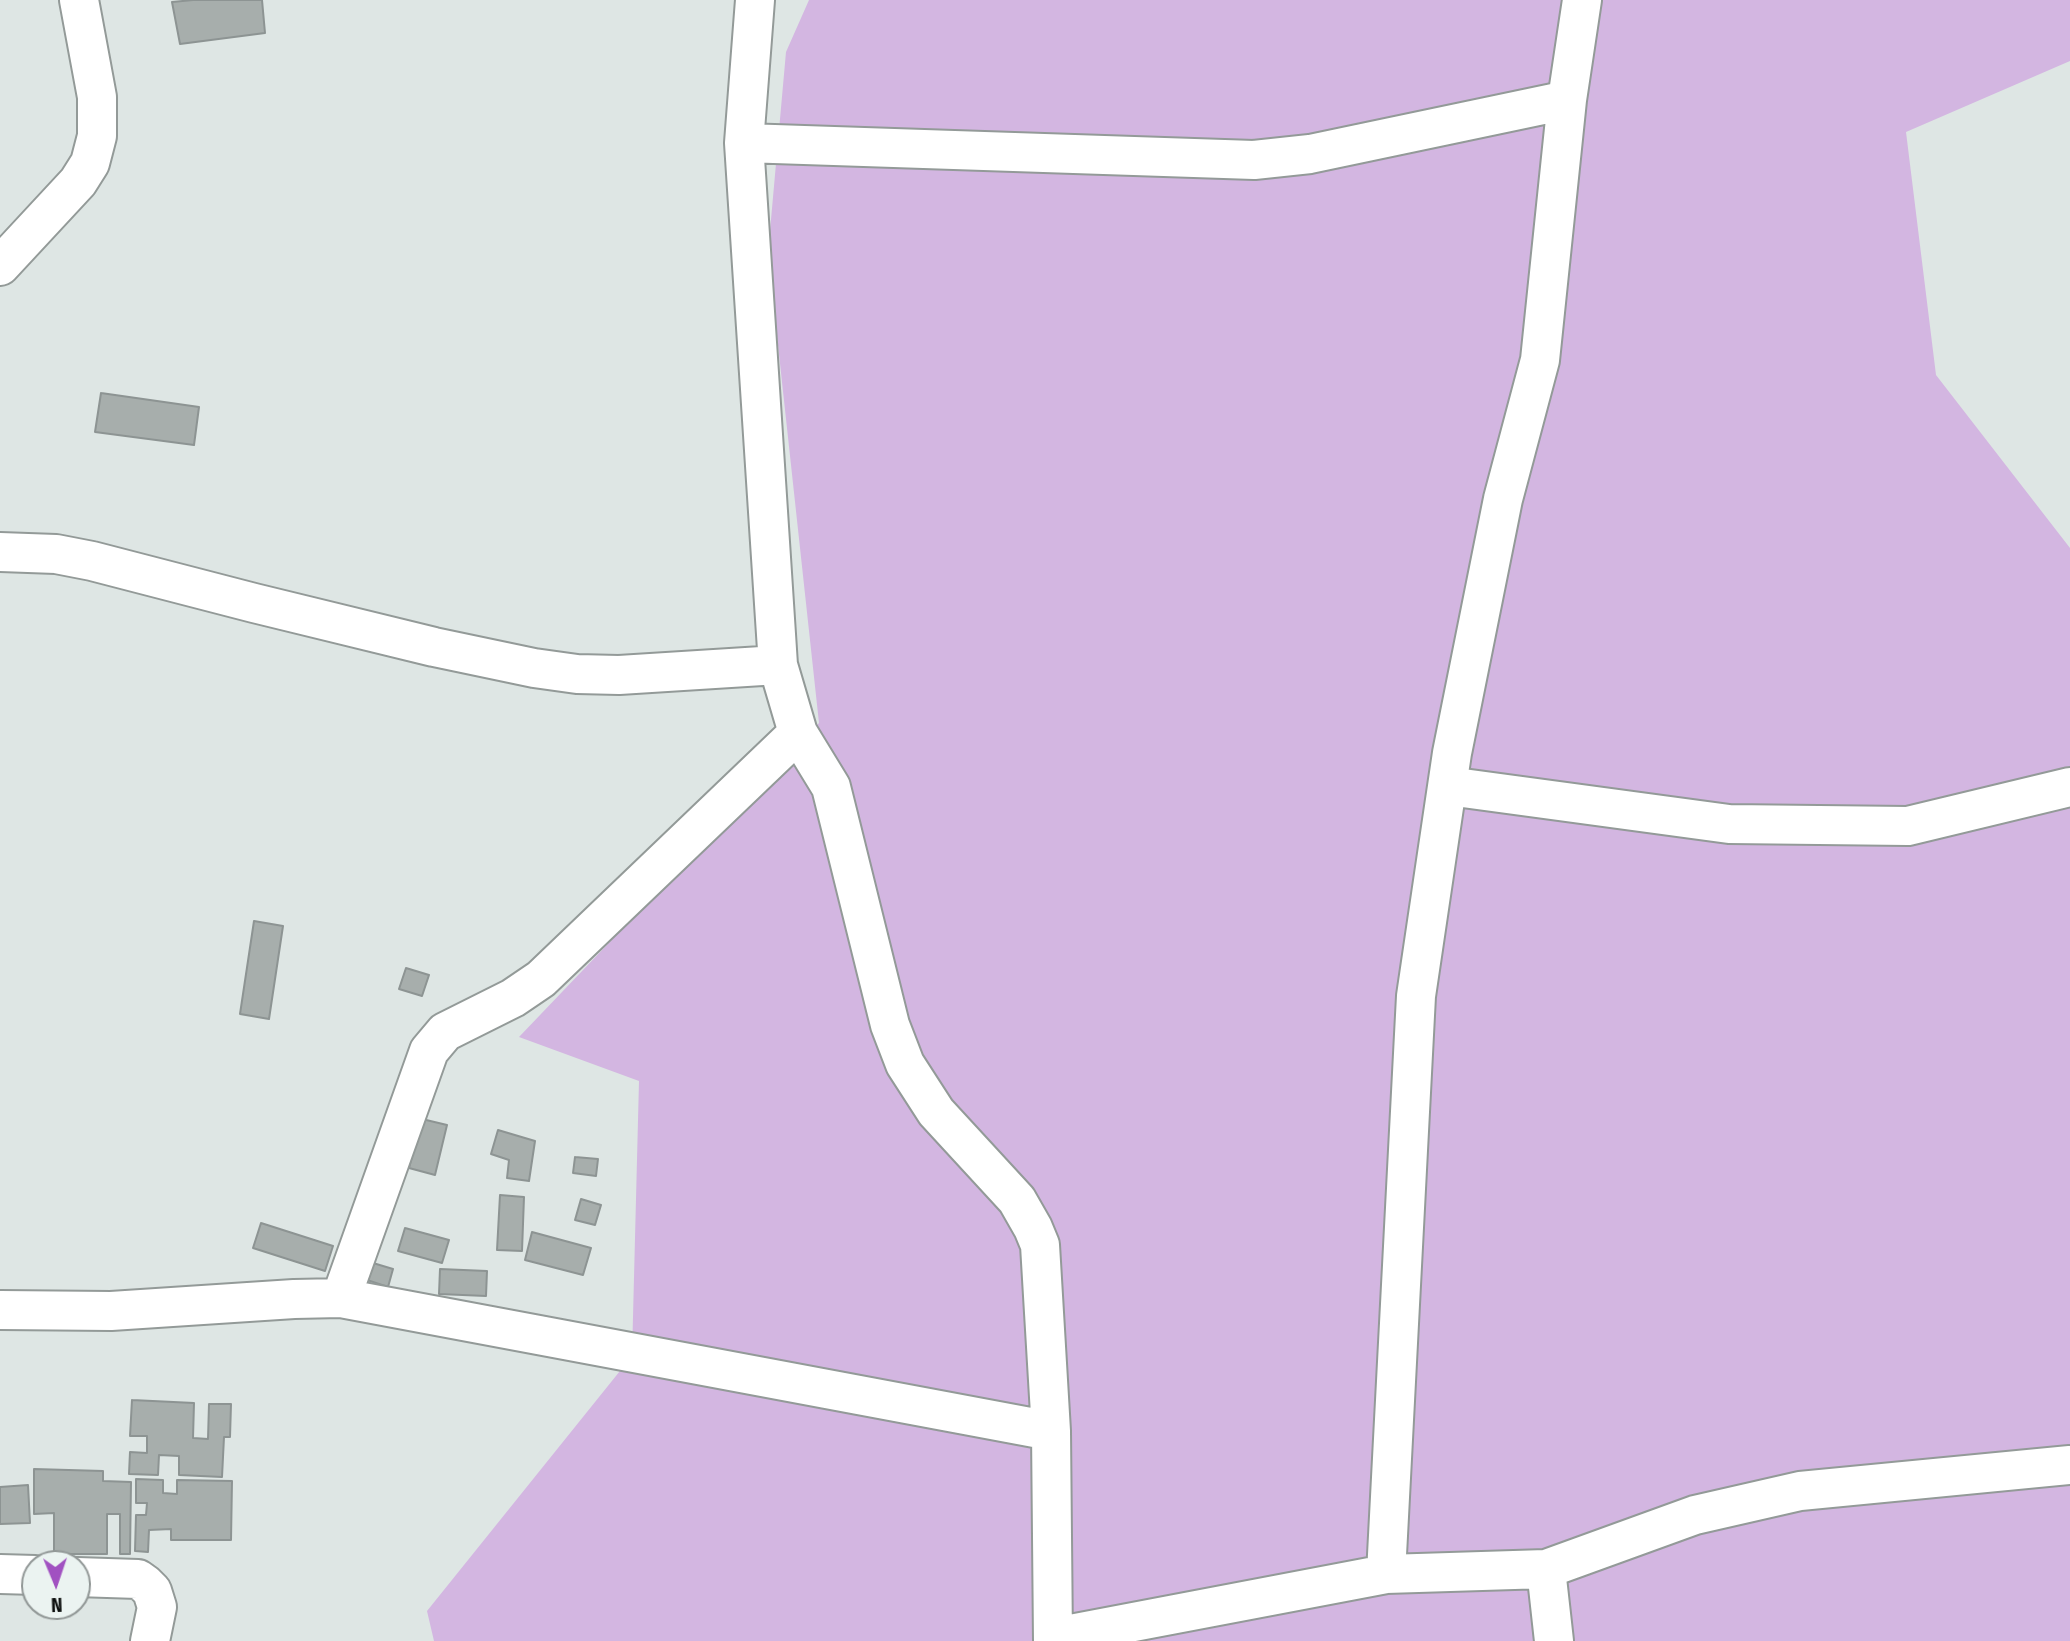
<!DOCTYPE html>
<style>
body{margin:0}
#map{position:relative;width:2070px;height:1641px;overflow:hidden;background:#dee6e4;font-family:"Fira Sans Condensed",sans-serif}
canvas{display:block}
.north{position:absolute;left:21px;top:1550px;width:70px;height:70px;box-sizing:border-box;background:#ebf3f1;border:2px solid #919796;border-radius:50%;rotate:178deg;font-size:19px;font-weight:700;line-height:28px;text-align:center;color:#0b0e0d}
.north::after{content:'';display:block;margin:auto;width:24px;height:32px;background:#a151c1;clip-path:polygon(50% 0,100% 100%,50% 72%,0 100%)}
</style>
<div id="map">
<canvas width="2070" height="1641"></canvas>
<div class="north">N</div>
</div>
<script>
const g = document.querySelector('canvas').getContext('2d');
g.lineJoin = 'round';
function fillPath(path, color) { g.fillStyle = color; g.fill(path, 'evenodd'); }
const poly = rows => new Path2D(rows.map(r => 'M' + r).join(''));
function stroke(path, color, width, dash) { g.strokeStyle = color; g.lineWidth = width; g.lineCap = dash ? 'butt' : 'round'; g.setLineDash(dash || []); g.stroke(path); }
fillPath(poly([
 [809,0,2070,0,2070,61,1906,132,1936,375,2070,548,2070,1641,434,1641,427,1611,632,1356,639,1081,519,1037,819,723,768,253,786,52]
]), '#d3b6e1');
const building = poly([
 [193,0,262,0,265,33,180,44,172,2,193,0],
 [101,393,199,407,194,445,95,432,101,393],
 [254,921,283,926,269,1019,240,1014,254,921],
 [406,968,429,975,422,996,399,989,406,968],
 [422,1119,447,1125,435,1175,409,1168,422,1119],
 [498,1130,535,1141,529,1181,507,1178,509,1160,491,1154,498,1130],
 [575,1157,598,1159,596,1176,573,1173,575,1157],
 [500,1195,524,1197,522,1251,497,1250,500,1195],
 [581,1199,601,1205,595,1225,575,1220,581,1199],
 [261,1223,333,1246,325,1271,253,1248,261,1223],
 [405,1228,449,1240,442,1263,398,1251,405,1228],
 [532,1232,591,1248,583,1275,525,1260,532,1232],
 [373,1263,393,1269,388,1287,367,1280,373,1263],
 [440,1269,487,1271,486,1296,439,1294,440,1269],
 [132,1400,194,1403,193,1438,208,1439,209,1404,231,1404,230,1437,224,1437,222,1477,179,1475,179,1456,159,1455,158,1475,129,1474,130,1452,147,1453,147,1436,130,1436,132,1400],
 [34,1469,103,1471,103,1481,131,1482,130,1554,120,1554,120,1514,107,1514,107,1554,54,1554,54,1513,34,1514,34,1469],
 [136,1479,163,1480,163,1493,177,1494,177,1480,232,1481,231,1540,171,1540,171,1529,149,1530,148,1552,135,1551,136,1515,146,1515,147,1503,136,1503,136,1479],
 [28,1485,30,1523,0,1524,0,1487,28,1485]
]);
fillPath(building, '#a7aeac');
stroke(building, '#8d9493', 2);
const minor = poly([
 [755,0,744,143,778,665,798,733,831,787,890,1025,905,1064,936,1112,1017,1200,1033,1228,1040,1245,1051,1431,1053,1641],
 [744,143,1254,160,1310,154,1567,100],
 [0,266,78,182,90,163,97,136,97,97,79,0],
 [0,552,56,554,92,561,254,603,434,647,534,668,577,674,619,675,778,665],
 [1448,786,1729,824,1908,826,2070,787],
 [341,1298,429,1051,445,1032,513,998,541,979,798,733],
 [0,1310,111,1311,294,1299,341,1298,1051,1431],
 [1546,1569,1554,1641],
 [0,1574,35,1575],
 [1386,1574,1416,996,1452,753,1503,499,1540,360,1567,100,1582,0],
 [77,1577,138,1579,145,1584,152,1591,157,1607,150,1641],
 [1055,1637,1386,1574,1546,1569,1695,1515,1800,1491,2070,1465]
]);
stroke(minor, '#939a98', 42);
stroke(minor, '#fff', 38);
</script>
